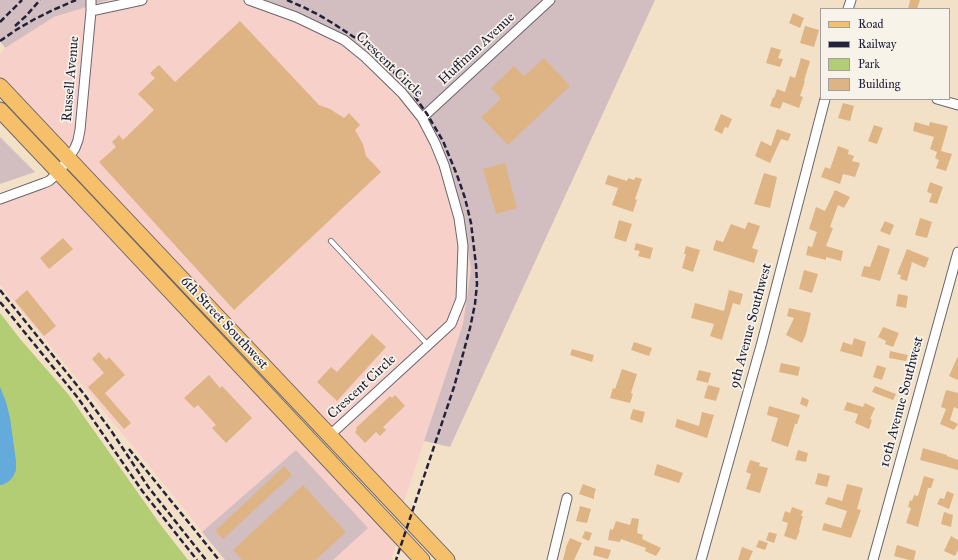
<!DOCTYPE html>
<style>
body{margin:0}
#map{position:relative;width:958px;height:560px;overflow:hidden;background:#f3e1c7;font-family:"IM FELL Great Primer",serif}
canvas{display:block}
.legend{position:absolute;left:820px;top:8px;width:130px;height:92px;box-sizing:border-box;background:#f7f3e8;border:1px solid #a29fa3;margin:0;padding:5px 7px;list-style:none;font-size:12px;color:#22223b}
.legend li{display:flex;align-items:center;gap:8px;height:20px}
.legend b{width:20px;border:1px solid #a29fa3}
</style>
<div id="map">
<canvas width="958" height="560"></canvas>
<ul class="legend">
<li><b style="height:5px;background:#f6c06b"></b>Road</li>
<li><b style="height:5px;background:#22223b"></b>Railway</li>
<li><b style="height:11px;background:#b2cd73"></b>Park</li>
<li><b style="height:11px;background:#deb485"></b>Building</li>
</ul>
</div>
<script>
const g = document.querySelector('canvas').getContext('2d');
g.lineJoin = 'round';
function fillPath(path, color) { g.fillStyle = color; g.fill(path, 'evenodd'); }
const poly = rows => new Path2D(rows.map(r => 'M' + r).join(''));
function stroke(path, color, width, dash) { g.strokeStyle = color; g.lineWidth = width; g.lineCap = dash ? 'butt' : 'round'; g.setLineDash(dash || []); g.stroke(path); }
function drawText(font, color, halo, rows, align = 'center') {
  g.font = font + ' "IM FELL Great Primer",serif'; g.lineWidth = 3.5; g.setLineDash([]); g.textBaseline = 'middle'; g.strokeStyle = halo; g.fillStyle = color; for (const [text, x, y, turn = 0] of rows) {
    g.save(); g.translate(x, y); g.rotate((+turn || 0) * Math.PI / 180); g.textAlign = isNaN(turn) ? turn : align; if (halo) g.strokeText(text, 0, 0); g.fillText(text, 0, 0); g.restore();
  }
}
fillPath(poly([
 [109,0,264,0,331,28,387,72,434,132,462,211,471,269,463,324,401,511,0,86,0,54,5,48,54,17],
 [59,172,399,535,391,560,225,560,181,505,0,285,0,199]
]), '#f7d0c9');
fillPath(poly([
 [0,0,109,0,54,17,5,48,0,41],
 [264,0,655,0,450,447,424,441,463,324,471,269,462,211,434,132,387,72,331,28],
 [0,137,35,172,0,184],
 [296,450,368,528,333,560,225,560,202,532]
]), '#d2bec1');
fillPath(poly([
 [0,313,21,340,68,394,160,524,188,560,0,560]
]), '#b2cd73');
fillPath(poly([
 [0,387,6,402,10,418,16,461,16,470,13,477,8,482,2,485,0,485]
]), '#64aada');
fillPath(poly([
 [910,0,920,0,917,9,908,9],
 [793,13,804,18,800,28,789,23],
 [240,21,319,105,330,109,344,118,349,113,360,125,355,130,363,144,366,156,381,172,234,310,99,162,116,147,112,142,119,135,123,140,154,110,138,94,155,78,150,73,159,65,175,82],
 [805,26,819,30,814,47,800,43],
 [771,47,781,50,778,58,783,59,780,67,766,63],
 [544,58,570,86,508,145,481,117,501,99,491,88,514,66,524,76],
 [801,58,810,61,804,81,805,81,800,96,803,97,799,108,783,102,780,109,770,106,773,97,774,98,777,89,785,92,790,76,795,78],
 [843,103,854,106,850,121,838,118],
 [721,114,732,119,728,128,725,127,722,134,714,130],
 [915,122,929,126,930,122,948,126,941,151,952,154,946,171,936,168,939,160,935,158,937,152,930,149,934,137,913,131],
 [874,125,883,128,877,144,868,141],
 [777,129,791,134,788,141,781,139,770,163,755,156,761,141,771,146],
 [838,146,849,150,848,154,854,156,852,161,860,163,855,177,843,174,840,184,821,177,825,167,830,169],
 [505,163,517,208,496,214,483,169],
 [764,173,777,177,770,208,754,204],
 [608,175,627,181,628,178,634,180,636,177,642,179,635,199,637,200,633,212,612,205,618,188,605,184],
 [930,182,943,187,937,204,929,202,932,194,927,192],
 [835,190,850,197,844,208,838,205,830,227,833,228,826,246,843,251,841,261,826,257,826,260,806,255,808,246,812,247,817,232,809,229,816,207,825,211],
 [920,218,932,222,927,238,915,235],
 [619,220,632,224,626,242,614,238],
 [885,221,894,225,890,235,880,231],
 [748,222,760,226,752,248,758,250,754,263,713,250,716,240,723,242,731,224,745,229],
 [63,238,73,249,49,269,40,258],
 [636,243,653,248,650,259,638,256,640,251,634,250],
 [878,245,890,249,880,281,861,276,864,266,870,267],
 [686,246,700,250,693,272,682,268,686,254,684,254],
 [907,249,929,258,925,268,912,262,907,281,900,279,901,275,897,274],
 [804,270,818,274,812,293,799,289],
 [27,290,56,326,44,336,15,301],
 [729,290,743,294,740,305,733,303,722,340,710,336,714,324,691,318,695,303,724,311],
 [898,294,908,296,906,308,896,306],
 [789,308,811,313,806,334,802,343,786,335,794,318,787,316],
 [883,327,899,333,893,347,885,344,886,341,878,337],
 [372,334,386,347,337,401,317,382,331,367,337,372],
 [854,338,866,342,862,357,840,351,843,342,852,345],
 [634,342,652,348,649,356,631,350],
 [572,349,594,355,592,362,570,355],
 [890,351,908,355,906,361,889,358],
 [99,352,106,360,109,357,125,375,105,393,131,423,124,429,88,387,104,373,92,359],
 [958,356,958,380,949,376],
 [781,363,800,367,798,376,779,372],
 [877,365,886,368,882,380,873,377],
 [622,369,637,374,631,393,633,394,630,403,610,398,613,388,615,389],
 [699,370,711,373,708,383,696,380],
 [209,375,220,388,222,386,252,418,226,443,212,428,216,425,198,405,194,408,184,398],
 [708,385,720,388,716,401,704,398],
 [875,386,896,394,893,400,872,392],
 [946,390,958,393,958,409,954,407,950,420,958,424,954,430,940,424,946,409,941,407],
 [395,395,405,406,383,427,386,430,380,436,376,432,365,443,355,432,357,430,356,428,390,396,392,398],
 [802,397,809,400,807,407,800,404],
 [847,402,863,407,865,403,875,408,870,419,872,420,869,429,855,423,858,414,844,410],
 [769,406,800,415,797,424,795,424,788,447,771,441,778,418,767,415],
 [633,409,645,412,642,423,630,419],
 [702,412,714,415,707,438,689,432,675,427,677,419,699,426],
 [923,448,947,455,947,456,958,460,958,470,920,460],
 [798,450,808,453,806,462,795,460],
 [750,460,760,463,759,466,768,468,760,493,746,489,751,474,746,472],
 [657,464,683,473,679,483,654,475],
 [284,466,292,475,223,539,215,531],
 [818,473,830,476,827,487,815,484],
 [924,476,934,479,931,488,928,488,918,527,906,523,911,508,908,507,910,500,912,501,914,495,918,496],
 [583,484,596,489,594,495,594,499,579,494],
 [847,484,863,488,857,509,861,510,851,538,822,530,824,523,841,528,847,511,825,504,828,497,842,501],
 [303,485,346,532,316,560,242,560,233,550],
 [947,491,954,494,949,509,937,504,940,498,944,499],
 [580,506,591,509,587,523,576,521],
 [792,507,803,511,801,516,803,516,799,530,800,530,796,540,784,536,788,523,782,521,785,511,790,513],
 [944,512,953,515,951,527,941,524],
 [632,518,639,519,637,533,643,535,642,539,661,548,656,556,645,551,646,548,621,539,620,542,608,540,610,529,613,530,616,521,630,525],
 [585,531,592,533,589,541,582,538],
 [769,532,777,534,774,543,766,540],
 [951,536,958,540,958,550,955,556,944,551],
 [570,538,582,543,574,560,563,560,566,548,566,547],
 [759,540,768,543,765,550,756,547],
 [897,545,916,551,914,560,909,560,894,556],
 [595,546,611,550,608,559,593,555],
 [742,547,753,551,749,560,738,560]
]), '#deb485');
const lane = poly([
 [331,241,428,345]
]);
const street = poly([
 [249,0,296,17,344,40,365,57,402,93,422,118,435,143,444,165,459,218,463,246,461,299,451,324,330,435],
 [848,9,851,0],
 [91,11,142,0],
 [937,99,958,105],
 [422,118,550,0],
 [0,199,44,183,49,181,59,172,75,148,78,140,80,130,91,11,91,0],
 [552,560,567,498],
 [701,560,762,342,825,99],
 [873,560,958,252]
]);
const primary = poly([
 [0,86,447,560],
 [0,110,100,216,422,560]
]);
stroke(lane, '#6b656c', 6);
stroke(street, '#6b656c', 11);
stroke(primary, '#6b656c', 17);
stroke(lane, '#fff', 4.5);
stroke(street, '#fff', 9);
stroke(primary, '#f6c06b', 15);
stroke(poly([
 [287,0,303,7,319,15,334,24,363,43,389,67,411,91,427,114,443,141,457,175,465,198,471,223,476,265,477,284,475,304,470,328,463,354,454,387,396,560],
 [0,22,22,0],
 [15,26,26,16,40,0],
 [0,41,16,30,33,20,53,10,76,0],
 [0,290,84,394,112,432,149,488,206,560],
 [0,302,78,398,143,492,197,560],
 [129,449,219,560]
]), '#22223b', 2.5, [6, 3]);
drawText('14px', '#22223b', '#f7f3e8', [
 ["Huffman Avenue",477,49,-43],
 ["Crescent Circle",389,65,44],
 ["Russell Avenue",71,79,-85],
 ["6th Street Southwest",224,323,47],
 ["9th Avenue Southwest",751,326,-75],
 ["Crescent Circle",362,387,-43],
 ["10th Avenue Southwest",902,402,-75]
]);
</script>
